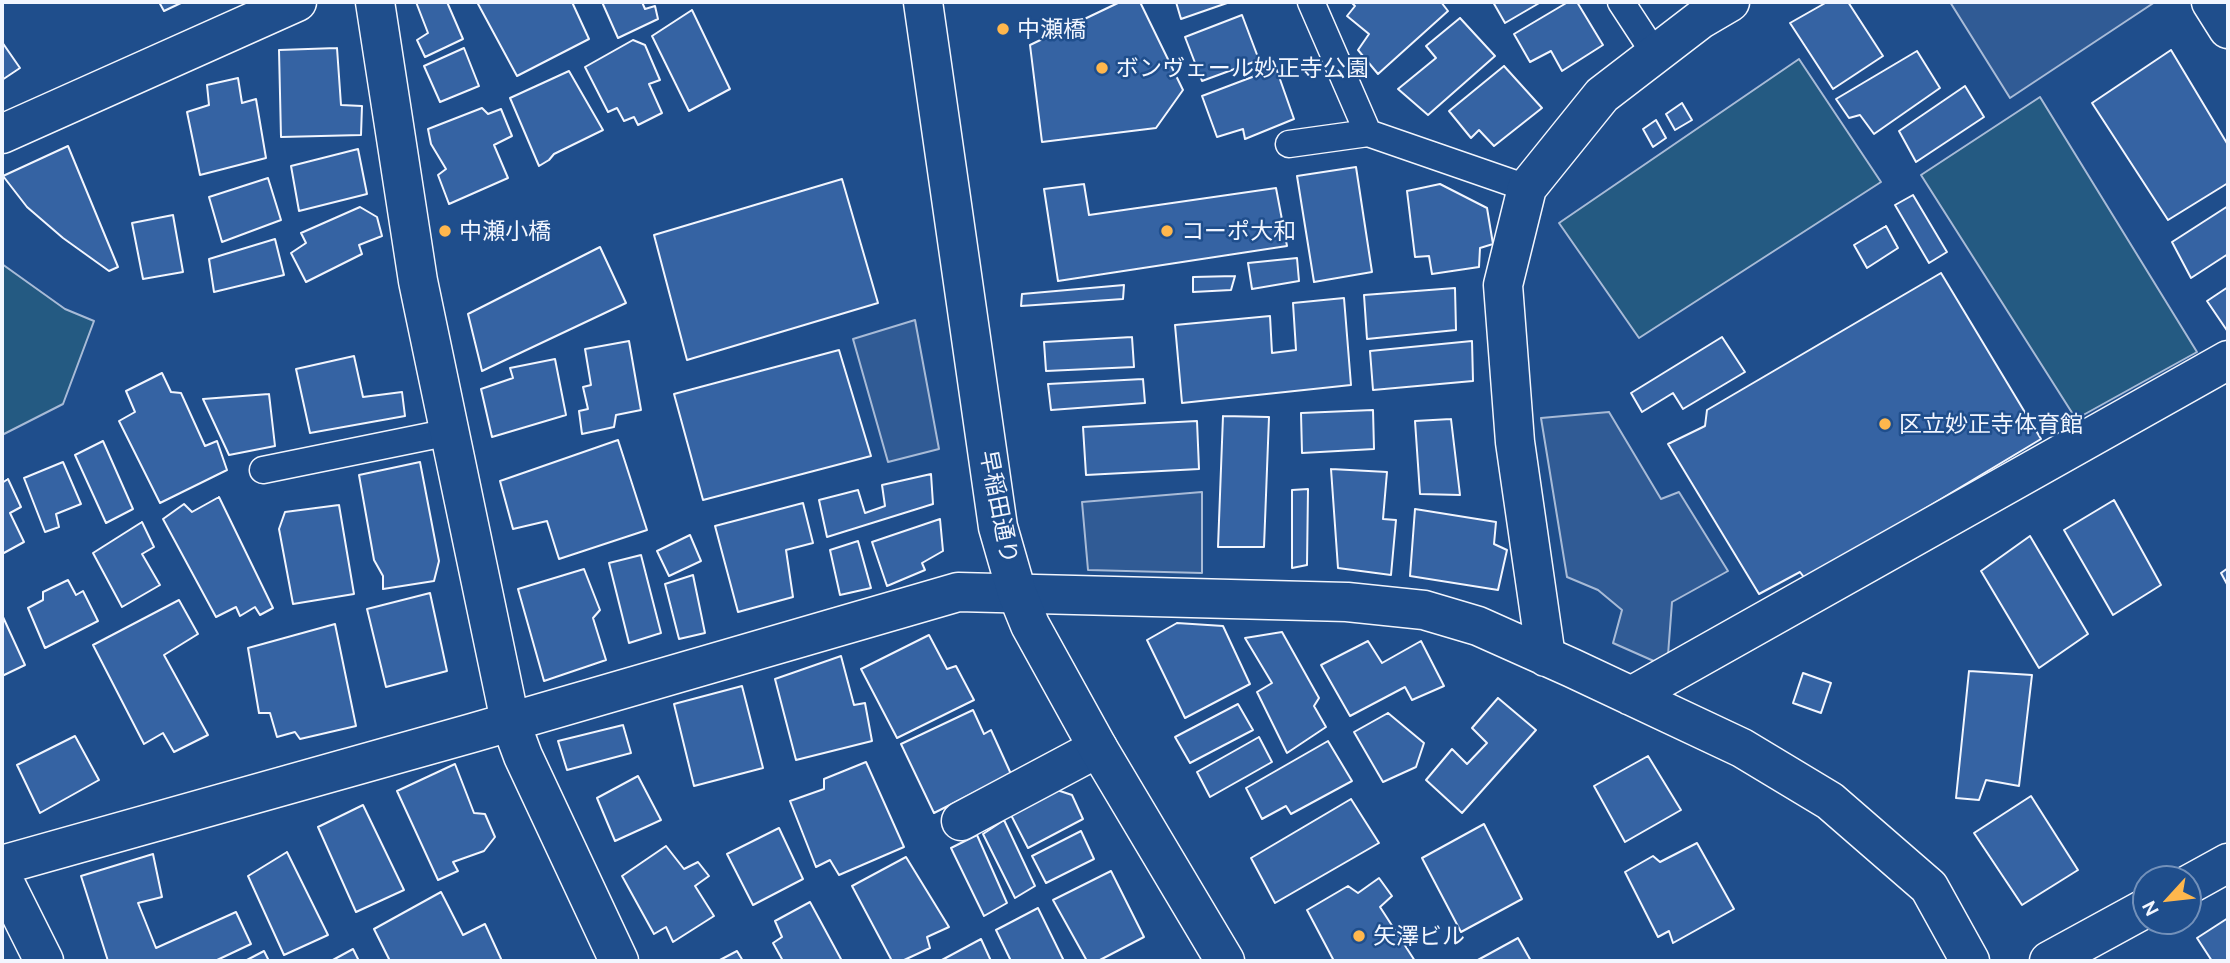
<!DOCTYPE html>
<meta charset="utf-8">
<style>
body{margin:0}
#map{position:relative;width:2230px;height:963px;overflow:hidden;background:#1f4e8c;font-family:Ubuntu,sans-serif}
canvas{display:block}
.frame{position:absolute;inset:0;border:4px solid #f2f6ff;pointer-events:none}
.north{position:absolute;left:2132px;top:865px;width:70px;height:70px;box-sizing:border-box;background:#1f4e8c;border:2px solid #7391ba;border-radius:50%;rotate:243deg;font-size:19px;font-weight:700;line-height:28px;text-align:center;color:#f2f6ff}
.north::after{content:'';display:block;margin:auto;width:24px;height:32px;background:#ffb74d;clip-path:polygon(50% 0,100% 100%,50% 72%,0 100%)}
</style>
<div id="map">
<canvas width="2230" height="963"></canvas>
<div class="frame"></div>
<div class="north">N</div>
</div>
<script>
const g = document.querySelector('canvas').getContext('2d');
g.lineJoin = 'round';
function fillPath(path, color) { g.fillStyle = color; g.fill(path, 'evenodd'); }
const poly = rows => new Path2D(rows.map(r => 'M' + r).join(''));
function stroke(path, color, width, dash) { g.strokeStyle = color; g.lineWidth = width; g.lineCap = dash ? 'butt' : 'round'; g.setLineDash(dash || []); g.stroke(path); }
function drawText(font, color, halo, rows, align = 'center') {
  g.font = font + ' Ubuntu,"Noto Sans JP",sans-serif'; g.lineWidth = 5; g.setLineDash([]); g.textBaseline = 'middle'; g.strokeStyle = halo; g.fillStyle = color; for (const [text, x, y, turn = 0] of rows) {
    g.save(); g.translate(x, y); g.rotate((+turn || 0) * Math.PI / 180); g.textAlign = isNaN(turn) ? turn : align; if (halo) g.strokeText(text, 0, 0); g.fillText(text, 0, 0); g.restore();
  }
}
const green = poly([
 [1799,59,1881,182,1639,338,1559,223,1799,59],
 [2040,97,2197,352,2076,419,1921,175,2040,97],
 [2,264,65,309,94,321,63,404,2,435,2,264]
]);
fillPath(green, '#245a82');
stroke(green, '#a8bbd7', 2);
const parking = poly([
 [1950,2,2155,2,2010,98,1950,2],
 [915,320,939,449,888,462,853,339,915,320],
 [1609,412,1661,499,1679,492,1728,571,1672,602,1668,655,1656,662,1613,643,1622,610,1598,590,1567,577,1541,418,1609,412],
 [1202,492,1202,573,1088,570,1082,502,1202,492]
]);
fillPath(parking, '#305b95');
stroke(parking, '#a8bbd7', 2);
const building = poly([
 [159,2,183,2,164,11,159,2],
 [416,2,447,2,463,39,425,57,417,40,428,33,416,2],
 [477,2,572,2,589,39,517,76,477,2],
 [602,2,642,2,645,9,655,6,658,19,618,38,602,2],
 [1120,2,1140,2,1183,90,1156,128,1042,142,1030,45,1120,2],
 [1176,2,1230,2,1181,19,1176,2],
 [1351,2,1441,2,1448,11,1378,74,1358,50,1369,34,1347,16,1355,6,1351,2],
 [1493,2,1541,2,1505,23,1493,2],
 [1568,2,1577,2,1603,45,1562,71,1551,51,1530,62,1514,34,1568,2],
 [1827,2,1848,2,1883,56,1833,89,1790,23,1827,2],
 [692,10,730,89,689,111,652,36,692,10],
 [1242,15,1259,60,1202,81,1185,37,1242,15],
 [1460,18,1495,56,1428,115,1398,89,1436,58,1426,46,1460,18],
 [633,40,645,45,660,80,649,84,662,113,638,125,634,117,624,121,617,108,608,112,585,67,633,40],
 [2,42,20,68,2,80,2,42],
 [337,48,341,105,362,106,361,135,281,137,279,50,337,48],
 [464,48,479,86,440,102,424,66,464,48],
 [2171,50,2228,145,2228,183,2168,220,2092,103,2171,50],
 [1917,51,1940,88,1874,134,1860,115,1849,118,1836,99,1917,51],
 [1504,66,1542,108,1494,146,1479,130,1471,138,1449,111,1504,66],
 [1276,68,1294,119,1245,139,1243,129,1217,137,1202,96,1276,68],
 [569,71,603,130,554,154,549,160,539,166,510,98,569,71],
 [238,78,242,103,256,99,266,158,200,175,187,112,209,105,207,85,238,78],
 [1965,86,1984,117,1916,162,1899,131,1965,86],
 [1682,103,1692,120,1675,130,1666,114,1682,103],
 [482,108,488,114,501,109,512,136,494,145,508,178,449,204,438,175,446,169,431,144,428,129,482,108],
 [1656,120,1666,138,1653,147,1643,129,1656,120],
 [68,146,118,267,109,271,63,238,27,207,3,176,68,146],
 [358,149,367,194,299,211,291,166,358,149],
 [1356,167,1372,272,1314,282,1297,176,1356,167],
 [268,178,281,220,222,242,209,197,268,178],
 [842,179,878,303,687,360,654,235,842,179],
 [1084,184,1089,215,1276,188,1287,246,1058,281,1044,189,1084,184],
 [1440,184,1487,208,1493,244,1480,248,1479,267,1432,274,1429,256,1415,257,1407,191,1440,184],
 [1913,195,1947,252,1929,263,1895,205,1913,195],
 [2228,206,2228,254,2191,278,2172,242,2228,206],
 [360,207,377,217,382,236,359,245,362,254,306,282,291,253,306,243,301,233,360,207],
 [173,215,183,272,143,279,132,223,173,215],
 [1886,226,1898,248,1867,268,1854,245,1886,226],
 [275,239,284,275,214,292,209,259,275,239],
 [600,247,626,303,482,371,468,314,600,247],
 [1297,258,1299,281,1252,289,1248,263,1297,258],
 [1941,273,2041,439,1806,580,1800,572,1759,594,1668,444,1705,426,1707,410,1941,273],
 [1235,276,1231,290,1193,292,1193,277,1235,276],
 [1124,285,1123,299,1021,306,1022,294,1124,285],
 [2228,287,2228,332,2207,301,2228,287],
 [1455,288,1456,330,1367,339,1364,295,1455,288],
 [1344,298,1351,385,1182,403,1175,325,1270,316,1272,353,1296,350,1293,303,1344,298],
 [1132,337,1134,367,1046,371,1044,342,1132,337],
 [1722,337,1745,372,1683,409,1673,393,1642,412,1631,393,1722,337],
 [629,341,641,410,616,415,614,427,582,434,579,411,588,409,583,387,591,385,585,349,629,341],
 [1472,341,1473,381,1373,390,1370,351,1472,341],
 [839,350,871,456,703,500,674,394,839,350],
 [354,356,363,397,402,392,405,416,310,433,296,369,354,356],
 [555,359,566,415,492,437,481,389,513,378,510,368,555,359],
 [162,373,171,392,181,393,205,446,217,441,227,470,160,503,119,421,135,412,126,391,162,373],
 [1143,379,1145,403,1051,410,1048,384,1143,379],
 [269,394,275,446,229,455,203,399,269,394],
 [1373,410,1374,449,1302,453,1301,413,1373,410],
 [1223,416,1269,417,1264,547,1218,547,1223,416],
 [1451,419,1460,495,1420,494,1415,421,1451,419],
 [1197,421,1199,469,1086,475,1083,427,1197,421],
 [618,440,647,530,559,559,547,521,513,529,500,481,618,440],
 [103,441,133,509,106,523,75,455,103,441],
 [63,462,81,504,56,514,59,527,45,532,24,478,63,462],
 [420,462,439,561,434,581,383,589,383,576,374,560,359,475,420,462],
 [1331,469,1387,472,1383,519,1396,520,1391,575,1338,568,1331,469],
 [931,474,933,504,827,537,819,500,858,490,865,513,885,506,882,485,931,474],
 [8,479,21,507,10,513,24,542,2,554,2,483,8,479],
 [1308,489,1307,565,1292,568,1292,490,1308,489],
 [219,497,273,608,260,615,255,607,240,616,236,607,216,617,163,519,184,504,192,512,219,497],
 [2114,500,2161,585,2113,615,2064,530,2114,500],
 [803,503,813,543,786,550,793,597,738,612,715,526,803,503],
 [339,505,354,594,293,604,279,529,285,512,339,505],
 [1415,509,1496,522,1494,544,1507,550,1498,590,1410,576,1415,509],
 [940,519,943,551,922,563,925,570,887,586,872,542,940,519],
 [142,522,154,547,142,554,160,585,122,607,93,553,142,522],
 [690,535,701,561,669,576,657,551,690,535],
 [2030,536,2088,634,2039,668,1981,571,2030,536],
 [858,541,871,588,840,595,830,550,858,541],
 [641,555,661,633,629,643,609,563,641,555],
 [2228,568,2228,586,2221,573,2228,568],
 [584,569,600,610,593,618,606,660,544,681,518,589,584,569],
 [693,575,705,633,679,639,665,584,693,575],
 [68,580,76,595,83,591,98,621,45,648,28,608,43,600,43,592,68,580],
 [430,593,447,671,386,687,367,609,430,593],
 [179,600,198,634,164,655,208,735,174,752,163,733,144,744,93,645,179,600],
 [3,617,25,665,2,676,2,618,3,617],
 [1177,623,1223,626,1250,684,1185,718,1147,640,1177,623],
 [335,624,356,726,300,739,295,732,277,737,270,713,259,713,248,648,335,624],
 [1282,632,1319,698,1314,706,1326,727,1287,753,1257,692,1272,683,1245,638,1282,632],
 [929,635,947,669,956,666,974,700,897,738,861,669,929,635],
 [1368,641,1382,663,1421,641,1444,686,1412,700,1405,687,1350,716,1321,665,1368,641],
 [841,656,854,705,865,703,872,741,796,760,775,679,841,656],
 [1969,671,2032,675,2019,786,1986,780,1979,800,1956,798,1969,671],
 [1803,673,1831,683,1821,713,1793,703,1803,673],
 [742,686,763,768,694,786,674,704,742,686],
 [1498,698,1536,730,1462,813,1426,780,1452,749,1467,764,1487,743,1472,728,1498,698],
 [1238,704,1253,730,1190,763,1175,737,1238,704],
 [973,710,984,734,991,730,1011,774,934,813,901,744,973,710],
 [1388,713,1424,743,1416,767,1383,782,1354,732,1388,713],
 [623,725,631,753,567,770,558,741,623,725],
 [75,736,99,780,40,813,17,765,75,736],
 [1259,737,1272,762,1210,797,1197,772,1259,737],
 [1328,741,1352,781,1291,814,1286,806,1262,819,1246,788,1328,741],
 [1648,756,1681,810,1625,842,1594,786,1648,756],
 [866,762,904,847,839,875,830,860,816,867,790,801,824,789,824,779,866,762],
 [455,764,474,813,485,814,495,837,484,851,453,862,458,871,438,880,397,791,455,764],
 [638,776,661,820,615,841,597,798,638,776],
 [1054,789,1072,795,1083,819,1028,848,1011,815,1054,789],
 [2031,796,2078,870,2022,905,1974,833,2031,796],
 [1351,799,1379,843,1275,903,1251,858,1351,799],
 [363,805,404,890,356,912,318,827,363,805],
 [1004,820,1035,886,1015,898,983,834,1004,820],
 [1484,824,1522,899,1461,932,1422,858,1484,824],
 [779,828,803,879,753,905,727,854,779,828],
 [1081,831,1094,859,1046,883,1032,856,1081,831],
 [977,835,1007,903,984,916,951,848,977,835],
 [1697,843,1734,909,1673,943,1669,931,1658,937,1625,872,1653,856,1660,862,1697,843],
 [666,846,684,869,698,862,709,876,695,886,714,916,673,942,666,927,654,934,622,876,666,846],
 [287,852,328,935,284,955,248,876,287,852],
 [153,854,162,897,138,903,156,948,236,912,251,944,215,961,108,961,81,876,153,854],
 [906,857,949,927,927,937,930,948,902,961,892,961,852,886,906,857],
 [1111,871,1144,937,1098,961,1087,961,1053,900,1111,871],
 [1379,878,1392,896,1380,907,1415,961,1334,961,1307,910,1348,886,1358,893,1379,878],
 [441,892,463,935,485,924,502,961,390,961,374,929,441,892],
 [810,902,842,961,783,961,773,943,782,937,775,921,810,902],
 [1038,908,1064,961,1011,961,996,930,1038,908],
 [2228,918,2228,961,2212,961,2197,938,2228,918],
 [1518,938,1531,961,1476,961,1518,938],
 [981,939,991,961,940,961,981,939],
 [353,949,359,961,331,961,353,949],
 [264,951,269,961,245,961,264,951],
 [737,951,743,961,718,961,737,951]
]);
fillPath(building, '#3563a3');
stroke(building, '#f2f6ff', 2);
const lane = poly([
 [1311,2,1368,133,1527,188],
 [1621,2,1655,54],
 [1289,144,1368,133],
 [263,470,450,432]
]);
const street = poly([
 [375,2,418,281,510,721,523,756,619,961],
 [2211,2,2228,29],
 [2,134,297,2],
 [1546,657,1515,442,1503,285,1527,188,1602,95,1701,19,1730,2],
 [1631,696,2228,360],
 [961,821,1098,748],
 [2,865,472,733,958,592,1347,602,1424,610,1478,626,1572,668,1742,748,1830,801,1929,887,1970,961],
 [2,877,44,961]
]);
const secondary = poly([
 [923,2,998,527,1017,593,1030,625,1098,748,1225,961],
 [2188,885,2228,863],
 [2049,961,2146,908]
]);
stroke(lane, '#f2f6ff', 29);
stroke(street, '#f2f6ff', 41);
stroke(secondary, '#f2f6ff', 41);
stroke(lane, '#1f4e8c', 26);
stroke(street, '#1f4e8c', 38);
stroke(secondary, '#1f4e8c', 38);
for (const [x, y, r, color] of [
 [1003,29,7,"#ffb74d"],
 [1102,68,7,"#ffb74d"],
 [445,231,7,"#ffb74d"],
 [1167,231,7,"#ffb74d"],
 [1885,424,7,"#ffb74d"],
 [1359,936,7,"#ffb74d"]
]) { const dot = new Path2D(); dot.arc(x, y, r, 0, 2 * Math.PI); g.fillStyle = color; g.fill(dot); stroke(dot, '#1f4e8c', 2.5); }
drawText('23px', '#f2f6ff', '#1f4e8c', [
 ["中瀬橋",1017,29],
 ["ボンヴェール妙正寺公園",1116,68],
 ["中瀬小橋",459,231],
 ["コーポ大和",1181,231],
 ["区立妙正寺体育館",1899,424],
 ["矢澤ビル",1373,936]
], 'left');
drawText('23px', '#f2f6ff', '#1f4e8c', [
 ["早稲田通り",999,507,79]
]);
</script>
